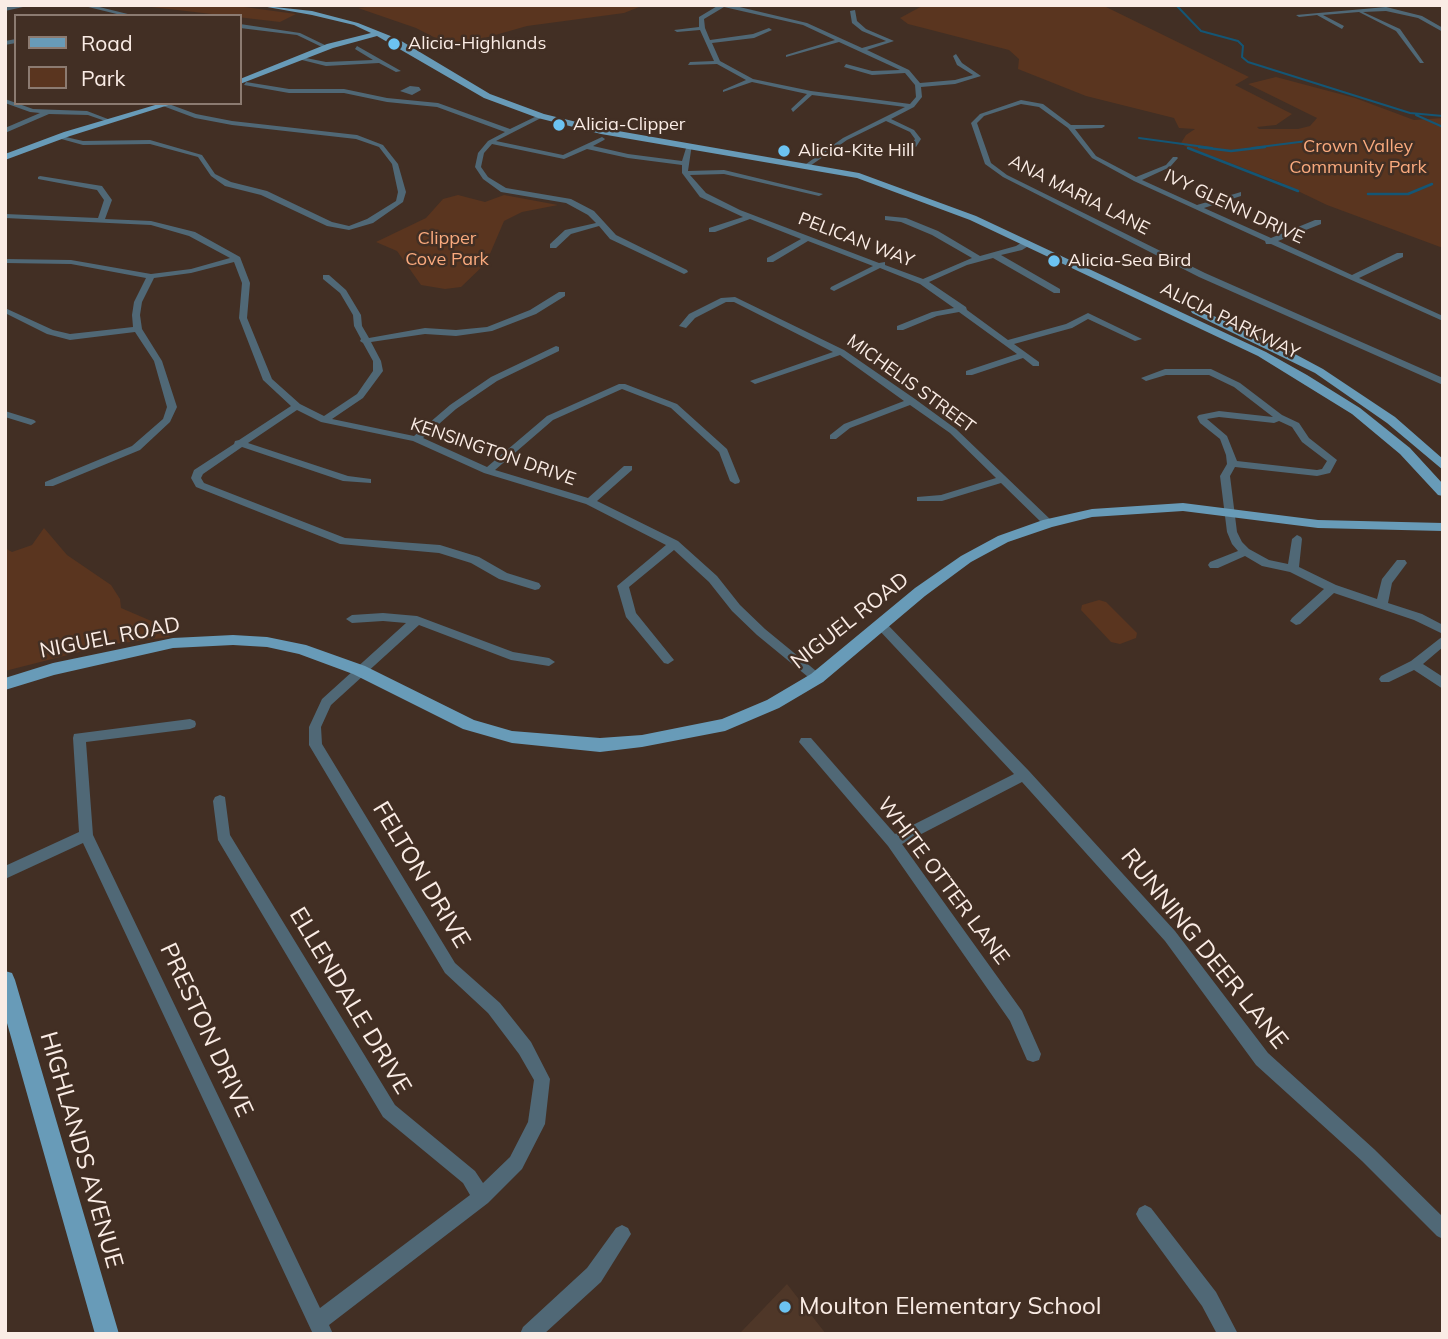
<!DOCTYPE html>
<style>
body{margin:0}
#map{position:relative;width:1448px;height:1339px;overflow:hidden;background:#422f24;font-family:Mulish,sans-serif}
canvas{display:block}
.frame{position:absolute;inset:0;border:7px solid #faece5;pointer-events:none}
.legend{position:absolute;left:14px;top:14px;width:228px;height:91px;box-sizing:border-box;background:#422f24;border:2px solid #8c7b71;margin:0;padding:9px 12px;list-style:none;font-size:21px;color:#faece5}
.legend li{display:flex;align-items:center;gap:14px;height:35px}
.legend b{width:35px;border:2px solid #8c7b71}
</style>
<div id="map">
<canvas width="1448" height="1339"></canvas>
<div class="frame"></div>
<ul class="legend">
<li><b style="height:9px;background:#689bb8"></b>Road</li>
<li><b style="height:19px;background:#5a351f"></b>Park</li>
</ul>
</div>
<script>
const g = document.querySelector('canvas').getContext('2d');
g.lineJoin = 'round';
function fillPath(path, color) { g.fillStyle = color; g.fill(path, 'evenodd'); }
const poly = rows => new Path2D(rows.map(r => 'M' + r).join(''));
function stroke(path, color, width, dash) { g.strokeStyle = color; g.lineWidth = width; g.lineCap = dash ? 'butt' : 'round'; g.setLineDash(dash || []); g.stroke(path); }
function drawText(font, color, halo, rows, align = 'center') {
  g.font = font + ' Mulish,sans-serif'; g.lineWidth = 5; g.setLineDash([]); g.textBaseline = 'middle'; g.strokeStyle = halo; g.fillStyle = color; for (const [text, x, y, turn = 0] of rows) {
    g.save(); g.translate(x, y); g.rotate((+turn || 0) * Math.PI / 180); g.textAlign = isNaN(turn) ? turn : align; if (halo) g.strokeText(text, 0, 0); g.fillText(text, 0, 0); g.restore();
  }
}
fillPath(poly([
 [787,1284,826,1334,739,1334,743,1330]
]), '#4f3728');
fillPath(poly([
 [101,5,230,5,296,14,280,22,143,6],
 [383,5,644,5,624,13,527,26,453,47,416,28,358,8],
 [924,5,1102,5,1249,77,1235,85,1292,114,1276,125,1257,127,1259,129,1298,129,1310,126,1317,118,1248,84,1276,77,1355,98,1414,120,1443,118,1443,248,1327,205,1277,181,1185,146,1181,143,1186,135,1195,129,1179,128,1174,118,1086,96,1018,69,1019,59,1009,50,908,24,900,18],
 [458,195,485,202,504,195,558,205,522,212,504,221,486,263,461,287,445,289,421,285,397,251,376,242,426,218,443,199],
 [44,528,67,555,111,585,120,599,121,608,163,626,170,637,107,645,5,671,5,548,12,552,32,545],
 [1099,600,1106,602,1137,633,1136,638,1120,644,1111,642,1081,610,1082,605]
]), '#5a351f');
stroke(poly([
 [1176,5,1201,31,1238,41,1243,46,1242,57,1248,62,1410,113,1443,116],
 [1416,115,1443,127],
 [1139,138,1212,148],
 [1252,148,1315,140]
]), '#145675', 2);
stroke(poly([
 [1199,147,1231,151,1265,147],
 [1188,148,1298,191],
 [1368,194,1408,194,1432,184]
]), '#145675', 2.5);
fillPath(poly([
 [19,5,32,5,5,11,5,7,19,5],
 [80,5,91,5,136,16,125,16,80,5],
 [719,5,731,5,807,23,862,48,886,41,862,31,852,23,850,11,855,10,857,21,866,29,894,41,867,50,909,70,920,83,955,80,973,75,957,65,953,56,956,54,962,63,981,76,955,84,921,87,922,97,914,107,891,119,914,130,921,139,916,147,911,146,915,139,910,132,886,121,847,140,810,166,806,166,806,164,843,138,905,107,812,95,793,112,791,109,807,94,752,82,723,92,723,90,746,80,717,64,688,65,690,62,714,61,700,30,677,32,674,30,699,27,699,17,719,5],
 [724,7,803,25,835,40,786,55,786,57,839,42,900,70,872,71,846,64,844,67,872,75,905,73,915,85,916,97,910,104,811,91,753,79,720,61,712,43,754,38,772,30,769,28,753,34,710,40,705,28,704,19,724,7],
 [1286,5,1307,5,1305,7,1286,5],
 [1386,7,1422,16,1443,28,1443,32,1418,18,1386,11,1363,12,1400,29,1424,63,1420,63,1396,31,1359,12,1323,15,1344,26,1342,29,1317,15,1299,17,1296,15,1386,7],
 [240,24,300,33,329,47,324,48,297,35,240,28,240,24],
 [16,39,16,43,5,45,5,41,16,39],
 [357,46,401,71,396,72,379,63,326,66,298,59,301,57,326,62,373,60,355,49,357,46],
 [246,82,289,89,344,89,387,98,438,103,510,129,541,114,543,115,543,117,496,141,563,155,602,137,605,139,604,140,593,146,628,154,682,161,687,145,692,144,688,171,724,170,823,194,819,196,724,174,690,175,706,193,740,210,879,263,885,262,885,265,923,279,972,258,932,235,901,222,885,220,885,216,906,218,938,231,980,256,1016,246,1024,241,1030,241,1030,245,1022,250,1001,255,1060,289,1060,293,1054,293,993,258,967,265,929,282,966,307,967,310,1008,340,1066,324,1088,313,1142,339,1135,341,1088,319,1072,328,1014,344,1039,362,1039,366,1033,366,1023,358,972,375,966,375,966,371,1017,354,959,312,937,316,903,330,897,330,897,326,932,312,954,308,920,284,880,268,834,291,830,289,831,287,873,266,808,241,773,262,767,262,767,258,801,239,750,219,715,232,709,232,709,228,743,217,700,197,682,173,682,165,628,158,587,149,564,159,492,144,484,153,481,167,488,177,506,188,571,199,594,211,616,235,687,270,688,272,684,274,610,239,599,226,571,234,556,248,550,248,550,244,565,230,596,223,588,215,566,203,501,192,483,179,475,167,478,153,488,141,505,132,437,107,387,102,344,93,289,93,244,85,246,82],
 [410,86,419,87,421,90,412,95,400,91,410,86],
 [5,99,33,109,87,111,113,121,108,122,88,115,49,114,5,133,5,128,40,113,30,112,5,103,5,99],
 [1021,100,1043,104,1071,125,1104,125,1105,126,1102,128,1075,129,1096,156,1136,177,1166,165,1173,157,1177,157,1178,158,1170,167,1142,180,1197,205,1241,192,1241,196,1204,208,1271,238,1315,220,1321,220,1321,224,1278,241,1352,275,1397,253,1403,253,1403,257,1359,278,1443,316,1443,321,1271,244,1266,244,1265,241,1134,181,1092,158,1068,128,1039,107,1021,104,984,116,977,123,991,163,1007,175,1205,273,1443,378,1443,385,1199,277,1003,177,985,164,971,123,980,114,1021,100],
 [166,103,196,114,232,121,357,135,383,145,398,164,406,192,403,202,373,223,349,230,327,226,261,195,225,186,211,176,198,157,150,144,83,145,54,137,57,135,83,141,150,140,202,155,215,174,231,182,267,191,332,222,349,226,367,219,396,201,398,192,392,164,379,147,356,139,232,125,195,118,163,106,163,104,166,103],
 [40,176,102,186,112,200,105,219,151,221,195,232,240,257,250,283,247,318,272,379,300,404,324,416,357,394,373,371,373,361,363,343,360,341,361,339,354,326,353,315,340,293,323,279,323,275,329,275,346,290,361,315,362,326,369,338,425,328,456,330,487,327,530,310,559,292,565,292,565,296,536,314,492,331,456,336,425,334,371,342,381,361,383,371,363,398,332,419,414,436,450,405,491,377,556,346,559,347,559,351,497,381,456,409,423,438,487,467,547,416,619,384,625,384,677,404,727,449,740,481,739,483,735,484,730,481,719,452,671,408,622,389,553,420,495,470,588,498,624,466,632,466,632,470,597,501,678,541,717,576,740,605,765,629,821,675,823,678,821,681,813,681,757,635,732,611,709,582,674,550,629,587,636,613,674,660,668,664,664,663,626,617,617,586,666,545,586,504,484,473,413,441,321,422,297,410,248,443,348,476,371,479,371,483,343,481,242,447,203,474,201,478,204,483,345,538,440,545,479,557,507,573,539,583,541,586,539,589,535,590,499,579,471,563,439,553,340,544,196,487,191,478,194,470,234,444,235,441,239,440,291,406,263,380,239,318,242,283,234,262,191,273,154,278,142,302,140,315,142,329,162,361,177,407,170,422,140,450,53,486,45,486,45,482,132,446,163,419,167,407,154,361,135,332,70,340,47,334,5,313,5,308,53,330,70,334,133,327,132,315,134,302,146,278,71,264,5,263,5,259,71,260,151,274,191,269,230,258,189,236,151,225,5,218,5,214,98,218,104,200,97,190,38,179,38,177,40,176],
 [735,297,844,350,915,399,956,429,1052,521,1053,523,1052,525,1044,525,1001,483,942,501,917,501,917,497,941,495,996,478,950,433,910,405,850,428,836,439,830,439,830,435,844,424,904,401,840,355,758,383,755,384,750,381,833,352,734,302,726,302,695,318,686,328,679,326,689,314,721,298,735,297],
 [1165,369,1211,369,1240,383,1282,415,1299,423,1309,438,1337,460,1330,473,1317,476,1235,467,1230,476,1237,532,1242,542,1249,549,1269,560,1288,564,1292,539,1297,535,1301,537,1302,539,1299,567,1336,585,1377,599,1382,579,1397,560,1405,560,1407,563,1392,583,1388,603,1422,614,1443,625,1443,634,1414,620,1334,593,1300,624,1296,625,1290,621,1292,618,1324,589,1290,572,1262,566,1245,556,1218,568,1210,568,1208,565,1210,562,1238,551,1232,544,1227,532,1220,476,1227,464,1226,455,1220,439,1200,423,1197,417,1199,415,1219,411,1273,417,1234,387,1209,375,1166,375,1146,381,1141,378,1165,369],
 [1219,417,1274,423,1279,421,1292,427,1302,442,1327,461,1322,469,1317,470,1237,461,1227,436,1207,419,1219,417],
 [5,411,34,420,36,422,31,425,5,417,5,411],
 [383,613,417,616,513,652,549,658,555,662,549,666,511,660,419,625,331,705,321,727,322,744,455,963,500,1003,531,1042,550,1079,545,1124,522,1169,488,1203,329,1325,333,1334,313,1334,83,843,5,879,5,866,79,832,73,738,74,734,190,719,195,721,196,724,195,727,190,729,86,742,93,835,320,1308,470,1195,463,1183,383,1117,218,840,213,801,215,797,220,795,225,797,230,835,395,1105,475,1171,483,1183,510,1157,528,1122,534,1080,519,1054,488,1013,445,973,309,745,309,727,322,699,406,623,383,621,352,623,346,619,352,615,383,613],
 [882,622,886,623,1029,771,1175,931,1268,1053,1374,1149,1443,1217,1443,1239,1437,1236,1362,1161,1256,1065,1165,941,1022,782,902,844,1022,1011,1041,1054,1039,1060,1033,1062,1027,1060,1010,1021,888,846,799,742,801,738,811,738,895,834,1014,774,878,629,876,626,878,623,882,622],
 [1443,636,1443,647,1423,664,1443,677,1443,689,1414,670,1389,682,1381,682,1379,679,1381,676,1411,661,1443,636],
 [1145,1205,1151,1208,1216,1292,1238,1334,1217,1334,1202,1306,1139,1220,1136,1214,1139,1208,1145,1205],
 [622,1225,628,1228,631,1234,601,1282,544,1334,520,1334,523,1327,587,1268,616,1228,622,1225]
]), '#506876');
fillPath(poly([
 [256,5,312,11,358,23,398,39,490,94,544,114,601,128,859,173,976,216,1266,352,1307,375,1360,408,1410,448,1443,484,1443,496,1438,495,1400,454,1352,414,1258,356,970,220,857,178,601,134,538,118,484,98,377,36,333,48,240,84,240,79,327,44,371,33,354,25,312,15,256,5],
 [162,103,175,103,70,136,5,160,5,154,64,132,162,103],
 [1196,308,1280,346,1323,369,1395,417,1443,459,1443,470,1387,423,1315,373,1192,313,1191,311,1196,308],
 [1183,503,1318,520,1443,523,1443,531,1318,528,1183,511,1092,517,1052,527,1008,542,971,562,925,596,823,682,779,708,725,731,642,747,600,752,512,743,463,729,353,674,299,654,267,647,233,645,173,648,54,675,5,690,5,678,53,663,173,638,233,635,267,637,306,645,365,666,474,720,512,731,600,738,642,735,722,719,767,700,811,674,915,588,961,556,998,536,1043,520,1092,509,1183,503],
 [5,971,12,973,15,980,119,1334,95,1334,5,1016,5,971]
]), '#689bb8');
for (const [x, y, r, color] of [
 [394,44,7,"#6cc3f2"],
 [559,125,7,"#6cc3f2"],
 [784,151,7,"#6cc3f2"],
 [1054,261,7,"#6cc3f2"],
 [785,1307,7,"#6cc3f2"]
]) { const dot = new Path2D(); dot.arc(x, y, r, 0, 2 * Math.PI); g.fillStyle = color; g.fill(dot); stroke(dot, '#422f24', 2.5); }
drawText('18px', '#faece5', '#422f24', [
 ["Alicia-Highlands",408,44],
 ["Alicia-Clipper",573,125],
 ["Alicia-Kite Hill",798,151],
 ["Alicia-Sea Bird",1068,261]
], 'left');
drawText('18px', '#faaa7e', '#422f24', [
 ["Crown Valley",1358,147],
 ["Community Park",1358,168],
 ["Clipper",447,239],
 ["Cove Park",447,260]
]);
drawText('18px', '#faece5', '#422f24', [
 ["ANA MARIA LANE",1079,195,27],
 ["IVY GLENN DRIVE",1234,207,25],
 ["PELICAN WAY",856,240,21],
 ["ALICIA PARKWAY",1230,321,26],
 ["MICHELIS STREET",911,384,36],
 ["KENSINGTON DRIVE",493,452,19]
]);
drawText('21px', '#faece5', '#422f24', [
 ["NIGUEL ROAD",850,621,-38],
 ["NIGUEL ROAD",110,638,-11],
 ["WHITE OTTER LANE",943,881,53]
]);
drawText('24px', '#faece5', '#422f24', [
 ["FELTON DRIVE",421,875,59],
 ["RUNNING DEER LANE",1204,949,51],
 ["ELLENDALE DRIVE",350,1001,59],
 ["PRESTON DRIVE",206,1030,65],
 ["HIGHLANDS AVENUE",81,1150,74]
]);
drawText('24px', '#faece5', '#422f24', [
 ["Moulton Elementary School",799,1307]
], 'left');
</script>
